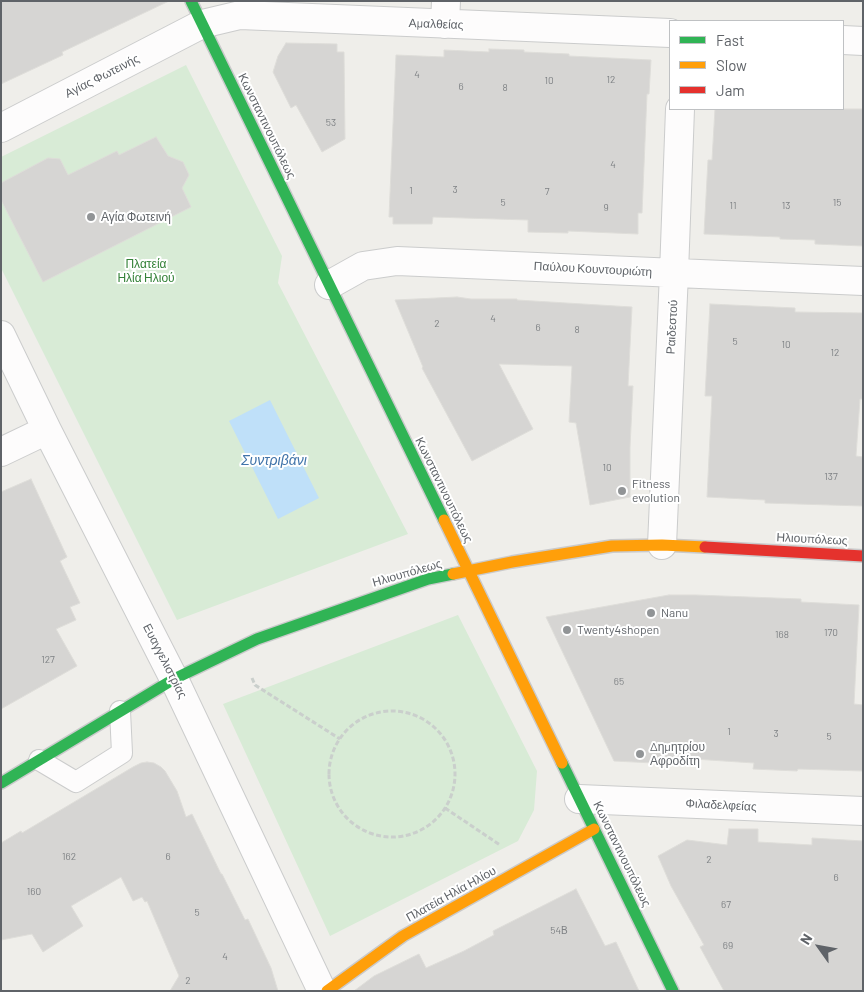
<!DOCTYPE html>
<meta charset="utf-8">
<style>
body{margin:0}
#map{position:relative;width:864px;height:992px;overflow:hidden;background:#efeeea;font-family:Barlow,sans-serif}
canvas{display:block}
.frame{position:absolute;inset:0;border:2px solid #5f6368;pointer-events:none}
.legend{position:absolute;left:669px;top:20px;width:175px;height:90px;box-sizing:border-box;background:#fff;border:1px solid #bfc1c3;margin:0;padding:6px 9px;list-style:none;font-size:15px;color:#5f6368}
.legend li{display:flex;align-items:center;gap:10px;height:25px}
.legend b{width:25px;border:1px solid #bfc1c3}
.north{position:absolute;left:794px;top:922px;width:50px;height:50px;-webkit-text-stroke:4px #fff;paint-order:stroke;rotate:302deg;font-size:14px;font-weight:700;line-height:20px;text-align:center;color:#5f6368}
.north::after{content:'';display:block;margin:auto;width:18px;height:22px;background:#5f6368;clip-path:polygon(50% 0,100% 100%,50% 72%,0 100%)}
</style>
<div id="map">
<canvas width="864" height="992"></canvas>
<div class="frame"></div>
<ul class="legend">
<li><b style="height:6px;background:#30b455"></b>Fast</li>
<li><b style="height:6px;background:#ff9f0a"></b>Slow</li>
<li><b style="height:6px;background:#e5322d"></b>Jam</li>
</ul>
<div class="north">N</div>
</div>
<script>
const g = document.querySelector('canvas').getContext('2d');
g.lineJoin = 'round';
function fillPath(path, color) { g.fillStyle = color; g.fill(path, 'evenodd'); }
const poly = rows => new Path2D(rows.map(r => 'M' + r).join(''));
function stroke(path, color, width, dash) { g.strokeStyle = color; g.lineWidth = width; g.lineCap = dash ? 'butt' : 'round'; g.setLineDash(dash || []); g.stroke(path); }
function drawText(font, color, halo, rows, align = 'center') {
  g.font = font + ' Barlow,sans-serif'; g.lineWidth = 4; g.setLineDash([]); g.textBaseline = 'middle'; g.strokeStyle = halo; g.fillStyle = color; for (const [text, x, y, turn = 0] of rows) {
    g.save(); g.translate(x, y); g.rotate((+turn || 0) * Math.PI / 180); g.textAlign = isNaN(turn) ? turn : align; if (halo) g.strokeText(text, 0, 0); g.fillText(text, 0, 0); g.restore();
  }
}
fillPath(poly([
 [186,65,282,256,278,283,408,534,177,620,1,268,1,157],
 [458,615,537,771,534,810,518,841,330,936,223,704]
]), '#d8ebd6');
fillPath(poly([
 [270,400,319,498,278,519,229,421]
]), '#bfe0f9');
const building = poly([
 [1,1,169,1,62,52,63,55,1,84,1,1],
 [286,43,337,44,337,52,344,52,345,139,322,152,296,105,291,108,273,72,278,56,286,43],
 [489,49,524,50,524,52,569,54,569,56,651,60,649,94,647,94,642,213,638,213,638,234,568,231,568,233,528,232,528,220,433,217,432,224,393,224,393,217,389,217,396,55,444,57,444,50,489,52,489,49],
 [715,109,863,109,863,246,815,244,815,240,780,239,780,237,704,234,708,160,712,160,715,109],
 [156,137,168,156,183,162,189,175,182,188,191,207,43,282,1,200,1,183,48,158,60,159,68,175,117,151,119,155,156,137],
 [457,297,471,299,517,299,517,300,632,307,628,386,633,386,630,447,630,497,590,505,576,423,569,422,572,366,499,364,533,429,472,461,422,368,423,367,395,300,457,297],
 [710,304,795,308,795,312,863,313,863,399,860,399,856,456,863,457,863,506,765,503,765,500,707,497,712,396,705,396,710,304],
 [31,479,67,557,60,561,80,603,70,607,76,620,56,629,77,666,1,709,1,492,31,479],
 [669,595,696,595,801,599,801,602,859,605,854,704,863,705,863,771,798,769,797,771,753,769,754,763,694,759,693,765,614,761,546,617,669,595],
 [147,762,154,763,161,767,165,771,177,791,186,817,192,814,221,874,222,874,245,920,248,919,271,968,278,991,170,991,179,976,147,901,145,902,142,897,133,901,121,877,71,906,83,926,43,952,32,934,1,940,1,843,21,831,22,833,133,767,141,763,147,762],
 [729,829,758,829,758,842,812,845,812,838,863,841,863,991,724,991,700,947,704,945,671,886,658,856,687,840,727,845,729,829],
 [576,889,605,946,616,942,639,991,354,991,374,976,419,954,426,968,464,951,494,935,493,931,576,889]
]);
fillPath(building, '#d6d5d3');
stroke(building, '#deddd9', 1);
const lane = poly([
 [39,760,76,782,122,753,120,711]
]);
const street = poly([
 [445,24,446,1],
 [843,40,863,41],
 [1,128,202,24,240,15,670,33],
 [329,285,363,266,397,261,863,281],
 [1,335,47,430,174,679,322,991],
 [1,452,47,430],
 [662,545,674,273,680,109],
 [579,799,863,811]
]);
const fast = poly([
 [191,1,444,520],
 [562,763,673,991],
 [1,783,174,679,257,639,428,579,453,574]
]);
const slow = poly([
 [444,520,562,763],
 [453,574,512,562,612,546,662,545,705,547],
 [327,991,403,936,594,829]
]);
const jam = poly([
 [705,547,863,556]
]);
stroke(lane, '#cbcccc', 22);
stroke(street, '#cbcccc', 30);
stroke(fast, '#cacacb', 14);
stroke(slow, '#cacacb', 14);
stroke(jam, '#cacacb', 14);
stroke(poly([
 [252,678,255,685,340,739],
 '329 774a63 63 0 1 1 126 0a63 63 0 1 1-126 0Z',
 [445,808,500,845]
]), '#cacfcc', 3, [5, 2.5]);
stroke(lane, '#fdfcfc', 20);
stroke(street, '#fdfcfc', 28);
stroke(fast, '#30b455', 11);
stroke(slow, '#ff9f0a', 11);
stroke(jam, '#e5322d', 11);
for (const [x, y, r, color] of [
 [91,217,5,"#919496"],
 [622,491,5,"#919496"],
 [651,613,5,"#919496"],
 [567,630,5,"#919496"],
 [640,754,5,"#919496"]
]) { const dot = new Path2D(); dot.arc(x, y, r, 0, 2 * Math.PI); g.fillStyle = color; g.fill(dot); stroke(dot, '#fff', 2); }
drawText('10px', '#7e8184', null, [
 ["4",417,75],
 ["12",611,80],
 ["10",549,81],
 ["6",461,87],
 ["8",505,88],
 ["53",331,123],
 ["4",613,165],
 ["3",455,190],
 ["1",411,191],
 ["7",547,192],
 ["5",503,203],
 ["15",837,203],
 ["11",733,206],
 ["13",786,206],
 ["9",606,208],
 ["4",493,319],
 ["2",437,324],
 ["6",538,328],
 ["8",577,330],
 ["5",735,342],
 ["10",786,345],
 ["12",835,353],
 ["10",607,468],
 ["137",831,477],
 ["170",831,633],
 ["168",782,635],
 ["127",48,660],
 ["65",619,682],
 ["1",729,732],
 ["3",776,734],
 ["5",829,737],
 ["162",69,857],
 ["6",168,857],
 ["2",709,860],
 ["6",836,878],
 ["160",34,892],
 ["67",726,905],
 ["5",197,913],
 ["54Β",559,931],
 ["69",728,946],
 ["4",225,957],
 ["2",188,981]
]);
drawText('12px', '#5f6368', '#fff', [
 ["Αμαλθείας",436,24,2],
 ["Αγίας Φωτεινής",102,76,-27],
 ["Κωνσταντινουπόλεως",267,126,64],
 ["Παύλου Κουντουριώτη",593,269,3],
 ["Ραιδεστού",672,327,-87],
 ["Κωνσταντινουπόλεως",444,490,64],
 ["Ηλιουπόλεως",812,539,3],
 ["Ηλιουπόλεως",407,573,-16],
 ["Ευαγγελιστρίας",165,661,63],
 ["Φιλαδελφείας",721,805,3],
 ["Κωνσταντινουπόλεως",622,854,64],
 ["Πλατεία Ηλία Ηλίου",451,894,-29]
]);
drawText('12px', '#5f6368', '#fff', [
 ["Αγία Φωτεινή",101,217],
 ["Fitness",632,484],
 ["evolution",632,498],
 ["Nanu",661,613],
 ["Twenty4shopen",577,630],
 ["Δημητρίου",650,747],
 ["Αφροδίτη",650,761]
], 'left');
drawText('12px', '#348238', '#fff', [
 ["Πλατεία",146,264],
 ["Ηλία Ηλιού",146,278]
]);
drawText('italic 14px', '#4174aa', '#fff', [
 ["Συντριβάνι",274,460]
]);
</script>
